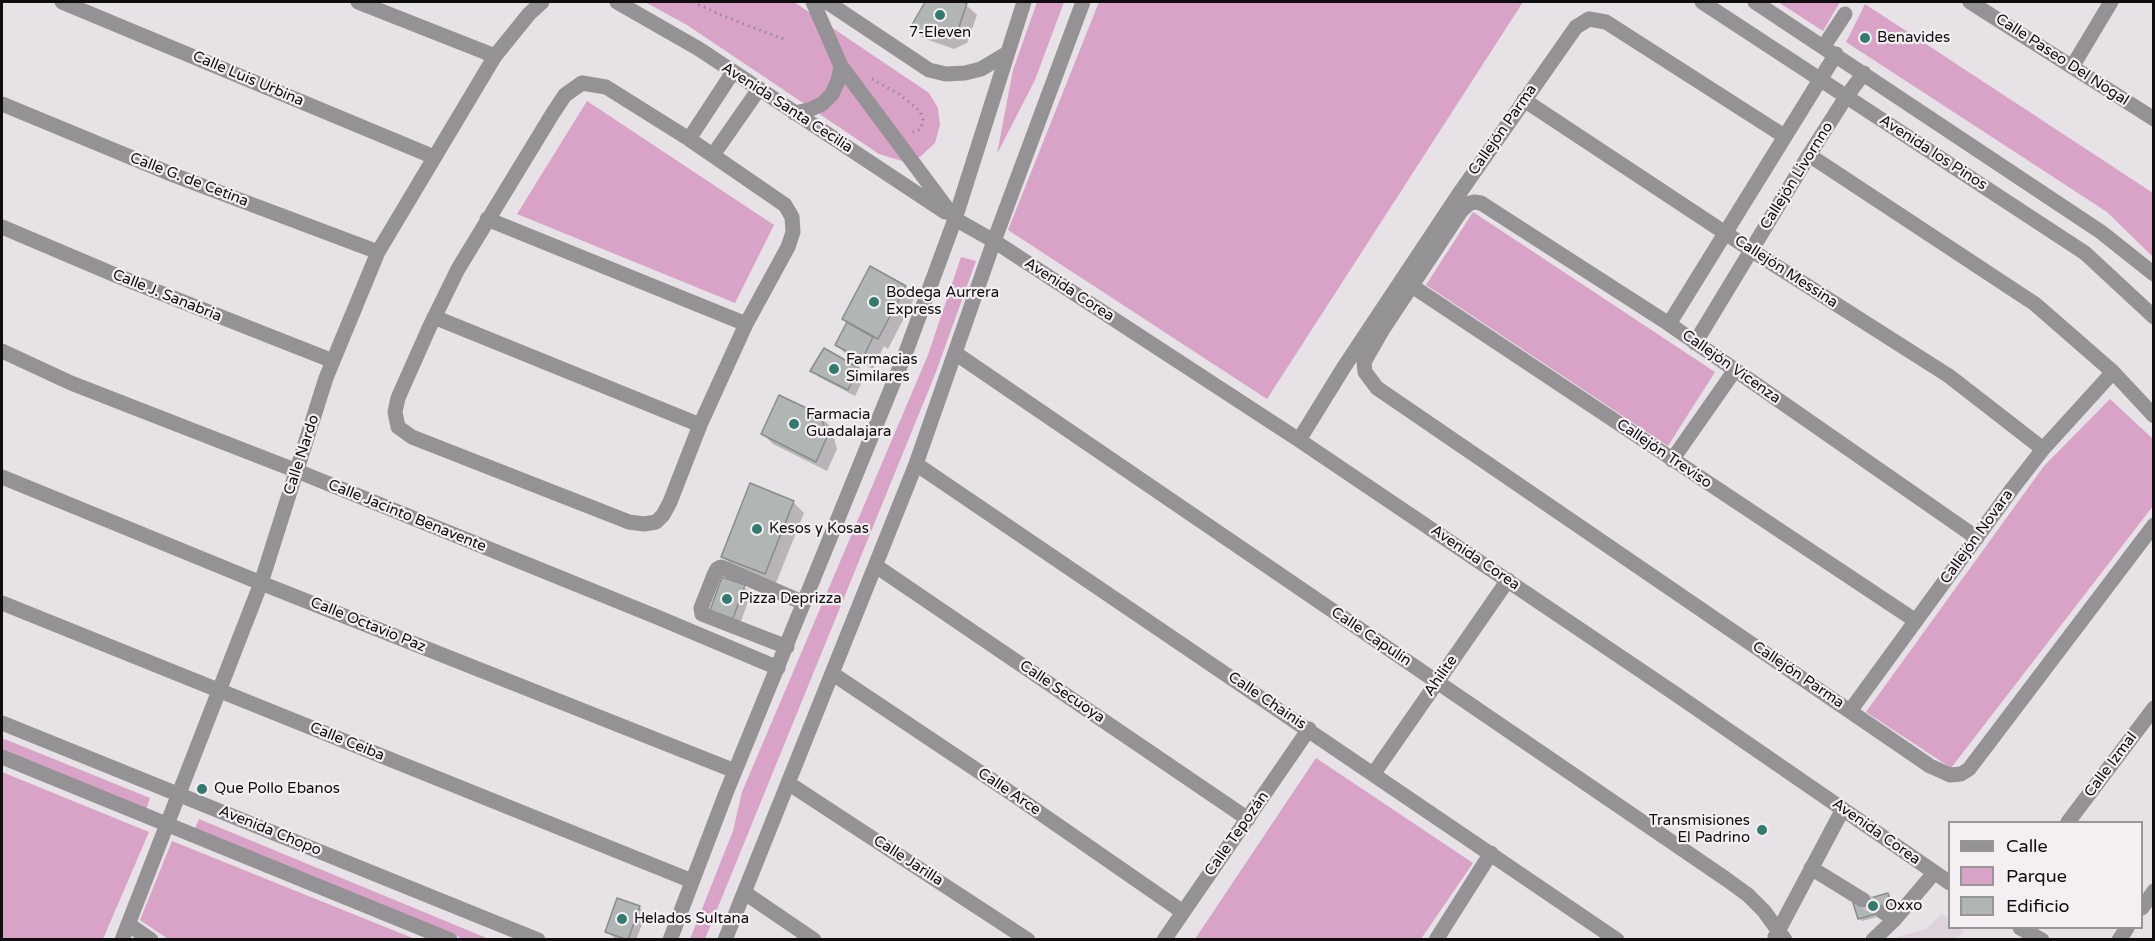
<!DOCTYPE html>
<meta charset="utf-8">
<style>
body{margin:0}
#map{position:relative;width:2155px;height:941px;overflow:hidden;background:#e7e2e5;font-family:"Varela Round",sans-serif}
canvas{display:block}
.frame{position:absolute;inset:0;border:3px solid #0f0d0e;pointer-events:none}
.legend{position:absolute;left:1948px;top:821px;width:195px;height:108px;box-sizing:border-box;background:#f4eff2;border:2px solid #989597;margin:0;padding:8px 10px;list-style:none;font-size:18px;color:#0f0d0e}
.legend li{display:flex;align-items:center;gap:12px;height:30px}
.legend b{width:30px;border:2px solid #989597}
</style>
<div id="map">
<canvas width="2155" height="941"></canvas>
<div class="frame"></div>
<ul class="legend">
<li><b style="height:8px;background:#949294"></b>Calle</li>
<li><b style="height:16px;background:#d9a2c7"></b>Parque</li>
<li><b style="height:16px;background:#b1b6b5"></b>Edificio</li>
</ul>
</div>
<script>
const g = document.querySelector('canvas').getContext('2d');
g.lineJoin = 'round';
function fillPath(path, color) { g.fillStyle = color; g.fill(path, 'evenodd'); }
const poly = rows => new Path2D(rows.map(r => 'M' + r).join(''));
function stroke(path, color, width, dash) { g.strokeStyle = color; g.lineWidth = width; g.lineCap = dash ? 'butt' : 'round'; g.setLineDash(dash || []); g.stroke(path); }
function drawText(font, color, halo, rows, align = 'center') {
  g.font = font + ' "Varela Round",sans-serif'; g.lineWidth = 4.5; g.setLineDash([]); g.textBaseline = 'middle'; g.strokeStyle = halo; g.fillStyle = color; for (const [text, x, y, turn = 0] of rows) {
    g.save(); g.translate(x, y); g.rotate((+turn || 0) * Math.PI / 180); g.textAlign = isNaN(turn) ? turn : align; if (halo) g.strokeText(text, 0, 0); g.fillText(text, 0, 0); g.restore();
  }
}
fillPath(poly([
 [1942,914,1949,920,1950,928,1959,928,1964,931,1956,939,1890,939,1926,929]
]), '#ded3da');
fillPath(poly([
 [645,2,794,2,929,93,938,108,940,125,935,143,920,157,902,161,879,154,687,25],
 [1037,2,1064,2,1035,80,997,154,1013,70],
 [1099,2,1523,2,1267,399,1008,230],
 [1778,2,1840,2,1823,31],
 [1865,4,2153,193,2153,257,2107,212,1846,42],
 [587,101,774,225,735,303,517,214],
 [1473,212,1715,372,1668,446,1426,285],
 [961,257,976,261,936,372,705,939,690,939,733,831,742,792,928,355],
 [2110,399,2153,439,2153,506,1951,768,1866,712,2044,466],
 [2,738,150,798,146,810,2,752],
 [1316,758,1473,863,1421,939,1195,939],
 [2,772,149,832,103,939,2,939],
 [199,819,489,939,464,939,194,831],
 [172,841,415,939,168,939,140,920]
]), '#d9a2c7');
fillPath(poly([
 [927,2,958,2,966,5,977,15,967,43,954,49,923,38,912,27],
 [905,287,915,297,888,349,884,346,873,369,847,355,837,345,848,323,844,319],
 [858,369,865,376,855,396,819,377,812,371],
 [820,416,831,427,837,449,827,471,773,444,762,433],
 [793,502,804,513,776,583,733,567,723,556],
 [744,587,751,593,739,627,718,619],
 [1888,895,1891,898,1895,912,1862,921,1859,918],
 [639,907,646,914,636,940,617,940,606,931]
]), '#0003');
const building = poly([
 [925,2,962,2,967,3,957,33,943,39,910,28,925,2],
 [870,266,906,286,878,339,842,319,870,266],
 [847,322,873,337,862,360,835,345,847,322],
 [824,348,859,368,848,390,810,371,824,348],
 [779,395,821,415,827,437,816,462,761,434,779,395],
 [750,483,794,501,765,574,721,557,750,483],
 [722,577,745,585,732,621,709,613,722,577],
 [1888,893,1893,909,1858,919,1853,903,1888,893],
 [617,898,640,906,628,940,605,932,617,898]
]);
fillPath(building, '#b1b6b5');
stroke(building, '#878d8b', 1.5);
stroke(poly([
 [1863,900,1883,912]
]), '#c7c2c5', 15, [15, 8]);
stroke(poly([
 [693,2,723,16,786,40],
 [872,79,899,94,920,111,923,120,921,128,916,132,909,132]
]), '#928e91', 3, [1.5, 4.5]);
stroke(poly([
 [62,2,434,157],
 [358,2,495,56],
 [617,2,699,49,945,212],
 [813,2,841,66,955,219,994,241,1299,440,1677,695,1950,883],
 [827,2,929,70,946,74,965,73,981,69,1006,54],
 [1702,2,2085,253,2154,317],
 [1755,2,2101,232,2154,274],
 [1970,2,2154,119],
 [1824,46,1845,14],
 [2072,67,2111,2],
 [582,83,606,87,689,139,785,205,792,217,793,232,788,247,746,324,700,425,670,502,663,515,656,522,644,524,629,522,412,437,398,427,395,412,398,398,430,326,458,269,553,113,565,95,582,83],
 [1524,100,1751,250,1949,376,2043,449],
 [2,104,176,176,378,252],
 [794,113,809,110,822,104,832,94,838,81,841,66],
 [689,139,733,72],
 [713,155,759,89],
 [1809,155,2035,304,2113,372,2154,416],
 [487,219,746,324],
 [2,227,120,277,333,361],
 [1412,286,1916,621],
 [434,317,700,425],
 [1669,324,1836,54],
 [1695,343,1809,155,1846,97,1864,73],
 [2,351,71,383,297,471,657,617,778,668],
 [955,353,1726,879,1748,895,1764,911,1785,940],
 [1299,440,1344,367,1461,191,1576,27,1589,19,1606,22,1784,136],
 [1672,460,1735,370],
 [916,464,1617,940],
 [2,477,261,583,735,771],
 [1977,538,1669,324,1481,203,1474,202,1470,203,1461,211,1383,329,1364,362,1365,372,1377,388,1930,766,1950,775,1961,774,1969,769,2154,525],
 [876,566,1248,819],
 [2,603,692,881],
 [787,647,702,614,701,608,714,575,717,569,721,567,804,603],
 [833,674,1014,795,1183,912],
 [1850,711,2012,489,2043,449,2113,372],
 [2,723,538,940],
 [2,757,450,940],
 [1374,773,1508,580],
 [788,783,1028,940],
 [2068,822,2154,708],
 [1811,868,1863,900],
 [745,893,814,940],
 [2142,908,2154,891],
 [1883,912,1895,919,1934,873],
 [128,924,151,940],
 [2020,928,2042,940],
 [1775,937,1843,809],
 [122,940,261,583,326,378,378,252,495,56,529,14,542,2],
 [670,940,726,793,906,352,955,219,1024,2],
 [725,940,916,464,994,241,1083,2],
 [1164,940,1309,729],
 [1436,940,1491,853],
 [1873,940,1895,919],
 [2119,940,2127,928]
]), '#949294', 15);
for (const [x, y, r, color] of [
 [940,15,6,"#357a6f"],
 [1865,38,6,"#357a6f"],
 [874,302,6,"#357a6f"],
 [834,369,6,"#357a6f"],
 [794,424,6,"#357a6f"],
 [757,529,6,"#357a6f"],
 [727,599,6,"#357a6f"],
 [202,789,6,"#357a6f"],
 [1762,830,6,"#357a6f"],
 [1873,906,6,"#357a6f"],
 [622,919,6,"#357a6f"]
]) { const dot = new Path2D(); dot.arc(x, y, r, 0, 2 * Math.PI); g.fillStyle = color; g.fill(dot); stroke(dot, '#f4eff2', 2); }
drawText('15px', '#0f0d0e', '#f4eff2', [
 ["7-Eleven",940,33,"center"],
 ["Benavides",1877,38],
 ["Bodega Aurrera",886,293],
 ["Express",886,310],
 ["Farmacias",846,360],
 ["Similares",846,377],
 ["Farmacia",806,415],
 ["Guadalajara",806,432],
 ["Kesos y Kosas",769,529],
 ["Pizza Deprizza",739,599],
 ["Que Pollo Ebanos",214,789],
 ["Transmisiones",1750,821,"right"],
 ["El Padrino",1750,838,"right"],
 ["Oxxo",1885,906],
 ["Helados Sultana",634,919]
], 'left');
drawText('15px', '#0f0d0e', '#f4eff2', [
 ["Calle Paseo Del Nogal",2062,60,33],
 ["Calle Luis Urbina",248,79,23],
 ["Avenida Santa Cecilia",787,108,33],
 ["Callejón Parma",1503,130,-55],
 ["Avenida los Pinos",1933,153,33],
 ["Callejón Livornno",1797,176,-58],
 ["Calle G. de Cetina",189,180,21],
 ["Callejón Messina",1786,272,33],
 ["Avenida Corea",1069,290,33],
 ["Calle J. Sanabria",167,296,22],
 ["Callejón Vicenza",1731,367,35],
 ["Callejón Treviso",1664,454,34],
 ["Calle Nardo",302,455,-72],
 ["Calle Jacinto Benavente",407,516,22],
 ["Callejón Novara",1977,537,-54],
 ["Avenida Corea",1475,558,34],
 ["Calle Octavio Paz",368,625,22],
 ["Calle Capulín",1371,637,34],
 ["Callejón Parma",1798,675,34],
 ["Ahilite",1441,676,-55],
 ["Calle Secuoya",1062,692,34],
 ["Calle Chainis",1267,701,34],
 ["Calle Ceiba",347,742,22],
 ["Calle Izmal",2111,765,-53],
 ["Calle Arce",1009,792,34],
 ["Avenida Chopo",270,831,22],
 ["Avenida Corea",1876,832,35],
 ["Calle Tepozán",1237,834,-55],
 ["Calle Jarilla",908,861,33]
]);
</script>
